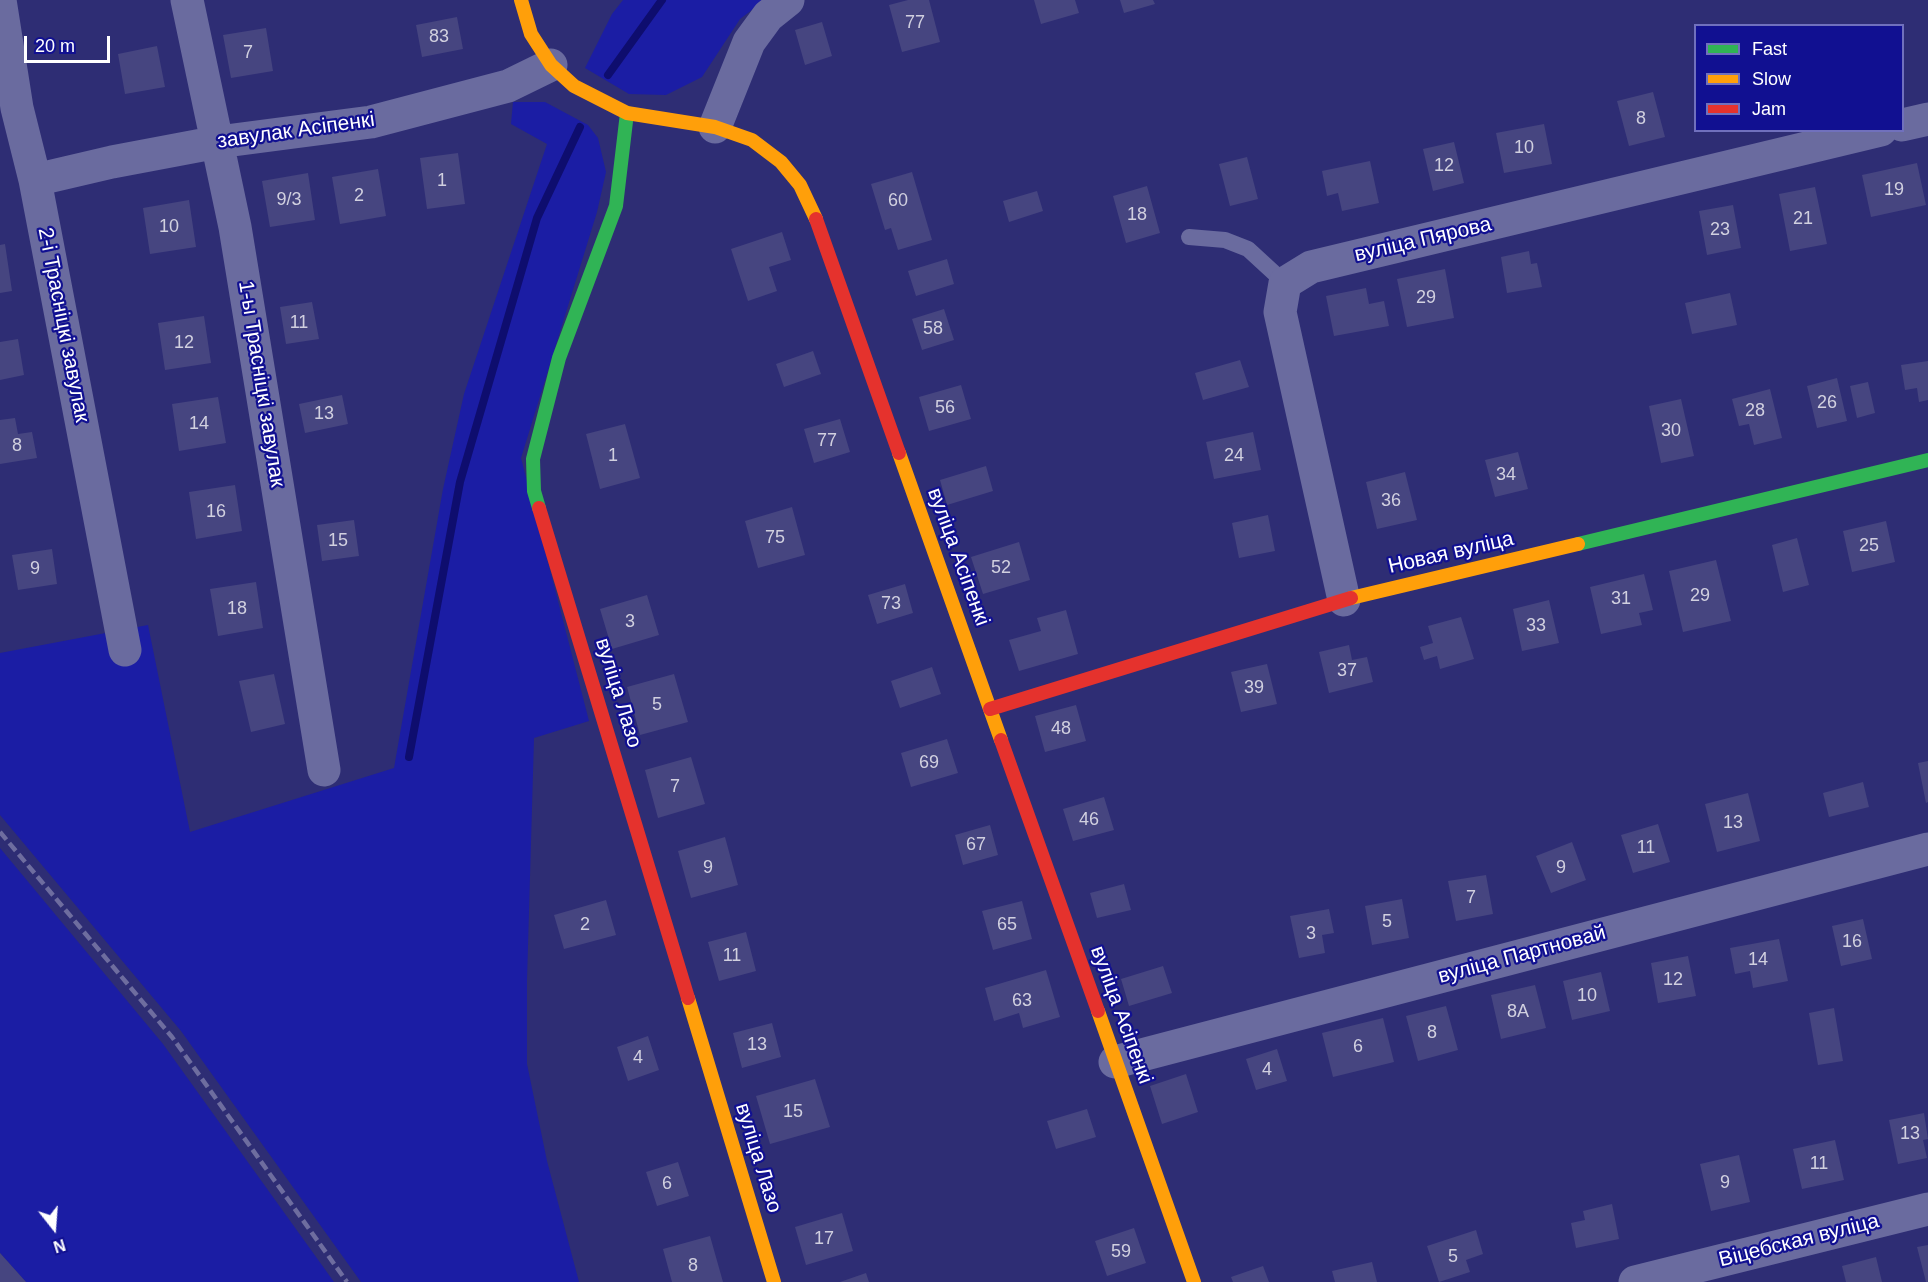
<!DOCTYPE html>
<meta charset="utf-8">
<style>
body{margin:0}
#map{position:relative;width:1928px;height:1282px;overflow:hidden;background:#2e2d74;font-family:Helvetica,sans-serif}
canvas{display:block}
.legend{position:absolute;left:1694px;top:24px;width:210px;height:108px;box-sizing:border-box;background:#111091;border:2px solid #7070bd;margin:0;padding:8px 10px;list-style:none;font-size:18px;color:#fff}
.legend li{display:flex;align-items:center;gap:12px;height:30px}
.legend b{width:30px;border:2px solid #7070bd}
.north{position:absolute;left:24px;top:1198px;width:60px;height:60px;-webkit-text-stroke:4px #111091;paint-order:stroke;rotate:163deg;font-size:16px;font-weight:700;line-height:24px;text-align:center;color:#fff}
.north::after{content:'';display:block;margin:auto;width:21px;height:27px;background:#fff;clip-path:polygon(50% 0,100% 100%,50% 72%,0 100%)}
.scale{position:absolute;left:24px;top:36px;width:86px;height:27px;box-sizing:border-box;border:3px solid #fff;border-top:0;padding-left:8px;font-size:18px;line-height:21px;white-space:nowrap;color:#fff;-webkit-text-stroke:4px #111091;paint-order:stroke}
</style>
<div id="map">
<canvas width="1928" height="1282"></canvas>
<ul class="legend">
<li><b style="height:8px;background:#30b455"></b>Fast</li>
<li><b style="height:8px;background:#ff9f0a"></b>Slow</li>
<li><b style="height:8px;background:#e5322d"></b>Jam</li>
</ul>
<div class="north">N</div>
<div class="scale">20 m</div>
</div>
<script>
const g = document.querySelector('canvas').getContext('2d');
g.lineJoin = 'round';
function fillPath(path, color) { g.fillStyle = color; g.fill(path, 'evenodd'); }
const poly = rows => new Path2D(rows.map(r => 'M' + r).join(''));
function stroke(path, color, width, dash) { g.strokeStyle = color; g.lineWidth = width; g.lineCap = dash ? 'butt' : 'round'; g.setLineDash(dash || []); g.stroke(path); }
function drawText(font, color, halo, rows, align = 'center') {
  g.font = font + ' Helvetica,sans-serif'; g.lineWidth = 4.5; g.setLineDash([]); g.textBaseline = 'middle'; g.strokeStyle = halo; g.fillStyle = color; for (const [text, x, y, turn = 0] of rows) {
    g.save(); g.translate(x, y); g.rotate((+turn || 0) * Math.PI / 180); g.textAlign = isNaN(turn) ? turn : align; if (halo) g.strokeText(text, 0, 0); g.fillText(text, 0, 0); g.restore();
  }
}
fillPath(poly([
 [623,0,765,0,740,19,702,77,666,95,629,94,585,68,612,14],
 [513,102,545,102,588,125,598,138,606,172,597,212,521,458,589,721,534,738,527,980,527,1064,547,1161,579,1282,361,1282,181,1031,0,815,0,653,148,625,190,832,394,768,443,489,464,394,547,144,511,124],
 [0,848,163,1044,334,1282,26,1282,0,1253]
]), '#1b1da4');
stroke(poly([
 [608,75,662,0],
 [409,757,460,482,537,218,580,127]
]), '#0e0d6e', 8);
fillPath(poly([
 [908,0,929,0,940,42,902,52,889,5],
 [1034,0,1075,0,1079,13,1041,24],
 [1120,0,1153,0,1155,4,1124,13],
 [457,17,463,49,422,57,416,25],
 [822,22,832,56,805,65,795,30],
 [266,28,273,71,231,78,223,35],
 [157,46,165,87,125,94,118,54],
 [1653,92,1665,137,1629,146,1617,101],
 [1544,124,1552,164,1504,173,1496,133],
 [1454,142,1464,183,1433,191,1423,149],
 [458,153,465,204,427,209,420,158],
 [1247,157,1258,199,1230,206,1219,164],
 [1370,161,1379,203,1342,211,1338,193,1327,196,1322,171],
 [1917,163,1926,205,1871,217,1862,175],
 [378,169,386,216,340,224,332,177],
 [912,172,932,240,898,250,891,228,885,230,871,184],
 [308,173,315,220,270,227,262,181],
 [1147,186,1160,233,1126,243,1113,196],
 [1815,187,1827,244,1790,251,1779,194],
 [1037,191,1043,211,1009,222,1003,201],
 [189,200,196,247,150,254,143,208],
 [1733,205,1741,248,1707,255,1699,211],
 [782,232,791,260,769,267,777,291,748,301,731,249],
 [5,244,12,291,0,293,0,245],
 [1529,251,1531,264,1537,263,1542,287,1507,293,1501,257],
 [947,259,954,284,916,296,908,271],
 [1445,269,1454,318,1407,327,1397,279],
 [1366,288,1369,304,1384,301,1389,326,1334,336,1326,296],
 [1730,293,1737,325,1692,334,1685,303],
 [312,302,319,339,286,344,280,307],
 [944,309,954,340,922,350,912,319],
 [204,316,211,363,165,370,158,323],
 [18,339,24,375,0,380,0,342],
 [813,351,821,374,784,387,776,364],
 [1240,360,1249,387,1203,400,1195,373],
 [1928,361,1928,400,1919,402,1917,388,1905,390,1901,365],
 [1837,378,1847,421,1817,428,1807,386],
 [1868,382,1875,413,1857,418,1850,386],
 [961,385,971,419,929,431,919,397],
 [1770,389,1782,438,1754,445,1749,424,1739,426,1732,399],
 [342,395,348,424,305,433,299,404],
 [218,397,226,443,179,451,172,404],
 [1681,399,1694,456,1661,463,1649,406],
 [15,418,18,434,32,432,37,458,0,464,0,420],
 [840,419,850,452,814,463,804,429],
 [625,424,640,478,600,489,586,434],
 [1253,432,1261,470,1214,479,1206,442],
 [1518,452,1528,489,1495,497,1485,460],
 [986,466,993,491,947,505,940,480],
 [1405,472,1417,520,1377,529,1366,482],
 [235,485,242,531,196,539,189,492],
 [792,507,805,555,758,568,745,521],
 [1268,515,1275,551,1239,558,1232,523],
 [354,520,359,556,322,561,317,525],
 [1886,521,1895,562,1852,572,1843,531],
 [1797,538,1809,585,1783,592,1772,545],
 [1019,542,1030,580,983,594,971,557],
 [52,549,57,584,18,590,12,555],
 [1716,560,1731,621,1683,632,1669,571],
 [1644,574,1653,610,1639,613,1642,625,1601,634,1590,587],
 [256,582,263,628,218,636,210,589],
 [905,584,913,613,877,624,868,595],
 [647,595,659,635,612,649,600,609],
 [1549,600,1559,643,1522,651,1513,609],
 [1066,610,1078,654,1019,671,1009,640,1041,631,1037,618],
 [1461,617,1474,659,1440,669,1437,656,1424,660,1420,647,1433,643,1428,626],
 [1349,645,1352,660,1367,657,1373,682,1329,693,1319,652],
 [1267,664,1277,704,1241,712,1231,672],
 [932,667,941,694,900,708,891,681],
 [274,674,285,724,251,732,239,681],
 [674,674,688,722,640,735,627,687],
 [1076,705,1086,741,1045,752,1035,716],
 [947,739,958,773,911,787,901,753],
 [691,757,705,804,658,818,645,770],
 [1928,761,1928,802,1926,803,1918,763],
 [1863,782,1869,807,1829,817,1823,793],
 [1748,793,1760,841,1717,852,1705,804],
 [1104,797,1114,830,1073,841,1063,809],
 [1658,824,1670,862,1633,873,1621,835],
 [990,825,998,855,963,865,955,835],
 [725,837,738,885,691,898,678,851],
 [1572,842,1586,880,1551,893,1536,856],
 [1486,875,1493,914,1456,921,1448,881],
 [1124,884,1131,910,1097,918,1090,893],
 [1402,899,1409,938,1372,945,1365,906],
 [606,900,616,935,564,949,554,915],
 [1022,901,1032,939,993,950,982,911],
 [1329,909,1334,933,1322,935,1325,953,1299,958,1290,916],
 [1863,919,1872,959,1841,966,1832,926],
 [746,932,756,971,719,981,708,942],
 [1779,939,1788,981,1753,988,1750,971,1735,974,1730,948],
 [1688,956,1696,996,1658,1003,1651,963],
 [1163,966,1172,993,1129,1006,1121,979],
 [1046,970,1060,1017,1023,1028,1019,1013,994,1021,985,988],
 [1601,972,1610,1011,1572,1020,1563,981],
 [1535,985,1546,1028,1501,1039,1491,995],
 [1446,1006,1458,1050,1418,1061,1406,1016],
 [1834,1008,1843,1061,1818,1065,1809,1013],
 [1383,1018,1394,1062,1333,1077,1322,1033],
 [772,1023,781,1057,742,1068,733,1033],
 [648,1036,659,1070,628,1081,617,1047],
 [1277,1049,1287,1081,1256,1090,1246,1059],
 [1186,1074,1198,1112,1162,1124,1150,1086],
 [815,1079,830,1127,770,1144,756,1096],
 [1087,1109,1096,1137,1056,1149,1047,1121],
 [1924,1113,1928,1139,1923,1140,1927,1158,1898,1164,1889,1120],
 [1835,1140,1844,1180,1802,1189,1793,1149],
 [1739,1155,1750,1202,1711,1211,1700,1164],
 [678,1162,689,1196,657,1206,646,1172],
 [1612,1204,1619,1239,1576,1248,1571,1223,1585,1220,1583,1211],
 [842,1213,853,1251,806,1265,795,1227],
 [1134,1228,1146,1263,1107,1276,1095,1241],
 [1476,1230,1483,1254,1466,1260,1470,1272,1439,1282,1427,1246],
 [710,1236,723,1282,672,1282,663,1249],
 [1928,1245,1928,1282,1926,1282,1917,1247],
 [0,1253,26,1282,0,1282],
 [1876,1257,1882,1282,1846,1282,1842,1266],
 [1372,1262,1377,1282,1335,1282,1332,1271],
 [1263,1266,1269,1282,1233,1282,1231,1277],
 [866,1273,869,1282,840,1282]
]), '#464580');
stroke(poly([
 [1189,237,1225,240,1248,249,1285,283]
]), '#6a6b9f', 16);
stroke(poly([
 [0,0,17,108,35,180,125,650],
 [187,0,235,227,324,770],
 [1902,125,1928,119],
 [715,127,749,42,768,16,788,0],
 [35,180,112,162,218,142,371,122,508,86,551,65],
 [1344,600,1280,312,1285,283,1311,267,1881,130],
 [1115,1062,1928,849],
 [1635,1282,1928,1209]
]), '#6a6b9f', 33);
stroke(poly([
 [539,508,534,491,533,459,559,358,616,206,627,113],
 [1578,544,1928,460]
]), '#30b455', 14);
stroke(poly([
 [521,0,531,34,551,65,574,86,627,113,715,127,752,140,781,162,800,185,816,219],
 [899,453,1001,740],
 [1351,598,1578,544],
 [688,998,774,1282],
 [1098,1011,1194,1282]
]), '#ff9f0a', 14);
stroke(poly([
 [816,219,899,453],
 [539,508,688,998],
 [990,709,1351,598],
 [1001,740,1098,1011]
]), '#e5322d', 14);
stroke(poly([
 [0,832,172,1037,347,1282]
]), '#6e6d9f', 4.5, [10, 4.5]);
drawText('18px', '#d1d0df', null, [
 ["77",915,23],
 ["83",439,37],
 ["7",248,53],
 ["8",1641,119],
 ["10",1524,148],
 ["12",1444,166],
 ["1",442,181],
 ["19",1894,190],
 ["2",359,196],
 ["9/3",289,200],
 ["60",898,201],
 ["18",1137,215],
 ["21",1803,219],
 ["10",169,227],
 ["23",1720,230],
 ["29",1426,298],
 ["11",299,323],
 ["58",933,329],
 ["12",184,343],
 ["26",1827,403],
 ["56",945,408],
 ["28",1755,411],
 ["13",324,414],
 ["14",199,424],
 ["30",1671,431],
 ["77",827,441],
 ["8",17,446],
 ["1",613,456],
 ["24",1234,456],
 ["34",1506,475],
 ["36",1391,501],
 ["16",216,512],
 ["75",775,538],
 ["15",338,541],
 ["25",1869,546],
 ["52",1001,568],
 ["9",35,569],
 ["29",1700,596],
 ["31",1621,599],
 ["73",891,604],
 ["18",237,609],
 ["3",630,622],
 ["33",1536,626],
 ["37",1347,671],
 ["39",1254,688],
 ["5",657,705],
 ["48",1061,729],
 ["69",929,763],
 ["7",675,787],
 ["46",1089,820],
 ["13",1733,823],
 ["67",976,845],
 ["11",1646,848],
 ["9",708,868],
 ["9",1561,868],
 ["7",1471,898],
 ["5",1387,922],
 ["2",585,925],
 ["65",1007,925],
 ["3",1311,934],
 ["16",1852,942],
 ["11",732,956],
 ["14",1758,960],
 ["12",1673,980],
 ["10",1587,996],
 ["63",1022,1001],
 ["8А",1518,1012],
 ["8",1432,1033],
 ["13",757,1045],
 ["6",1358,1047],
 ["4",638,1058],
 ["4",1267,1070],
 ["15",793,1112],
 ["13",1910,1134],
 ["11",1819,1164],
 ["9",1725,1183],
 ["6",667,1184],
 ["17",824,1239],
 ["59",1121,1252],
 ["5",1453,1257],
 ["8",693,1266]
]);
drawText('21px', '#fff', '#111091', [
 ["завулак Асіпенкі",296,131,-8],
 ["вуліца Пярова",1423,240,-13],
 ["2-і Трасніцкі завулак",63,325,79],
 ["1-ы Трасніцкі завулак",261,384,81],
 ["Новая вуліца",1451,553,-13],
 ["вуліца Асіпенкі",958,557,70],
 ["вуліца Лазо",618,693,73],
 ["вуліца Партновай",1522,955,-15],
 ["вуліца Асіпенкі",1121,1015,70],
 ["вуліца Лазо",758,1158,73],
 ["Віцебская вуліца",1799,1241,-14]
]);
</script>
